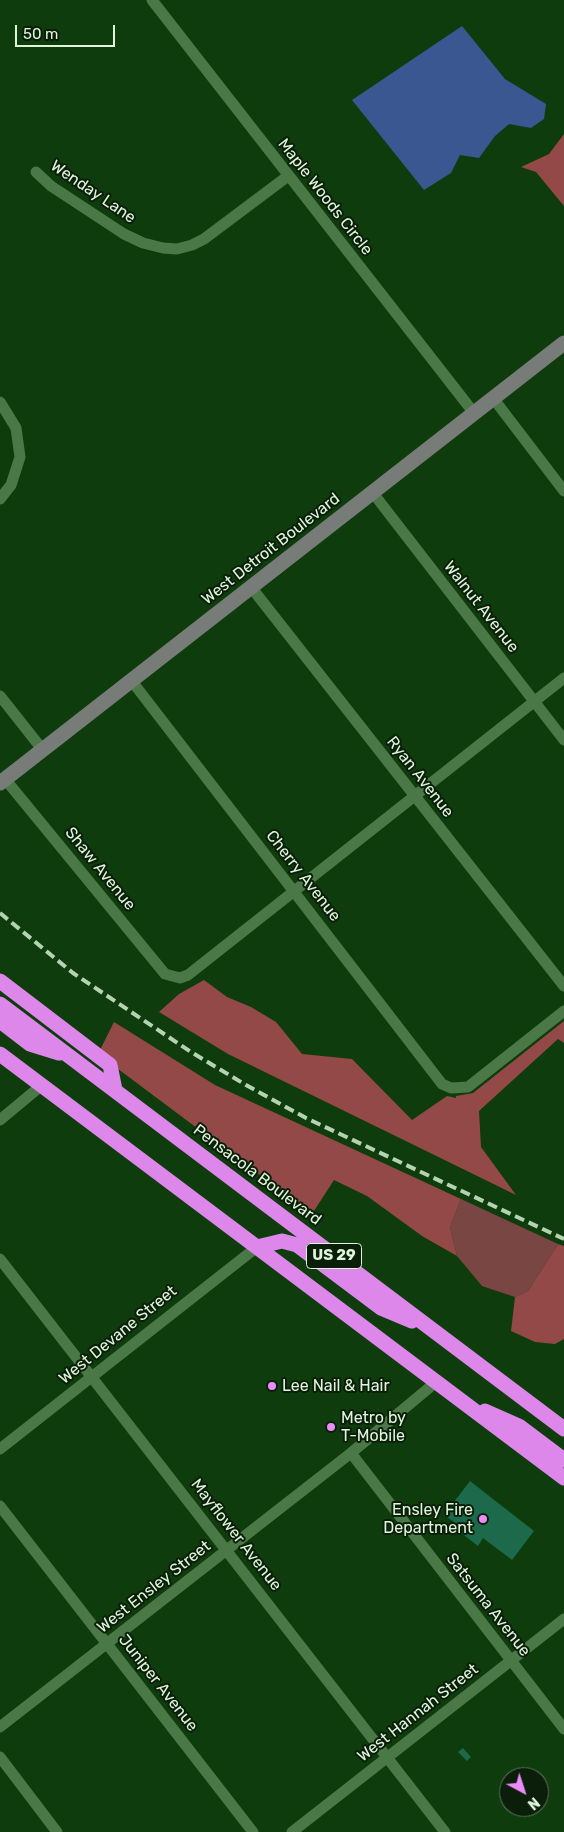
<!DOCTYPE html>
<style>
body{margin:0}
#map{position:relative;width:564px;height:1832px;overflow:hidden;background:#0e3c0c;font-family:Rubik,sans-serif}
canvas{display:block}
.north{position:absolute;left:499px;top:1767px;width:50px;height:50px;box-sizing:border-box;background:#0b1e0a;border:1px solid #5f755e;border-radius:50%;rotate:140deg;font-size:14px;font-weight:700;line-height:20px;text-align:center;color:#def7db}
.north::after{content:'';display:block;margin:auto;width:18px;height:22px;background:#ec8cfa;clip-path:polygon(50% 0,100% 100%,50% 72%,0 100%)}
.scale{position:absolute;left:15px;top:25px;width:100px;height:22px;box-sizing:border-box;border:2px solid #def7db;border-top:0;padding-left:6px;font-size:15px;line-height:18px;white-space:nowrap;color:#def7db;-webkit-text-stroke:4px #0b1e0a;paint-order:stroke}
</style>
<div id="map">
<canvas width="564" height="1832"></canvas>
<div class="north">N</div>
<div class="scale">50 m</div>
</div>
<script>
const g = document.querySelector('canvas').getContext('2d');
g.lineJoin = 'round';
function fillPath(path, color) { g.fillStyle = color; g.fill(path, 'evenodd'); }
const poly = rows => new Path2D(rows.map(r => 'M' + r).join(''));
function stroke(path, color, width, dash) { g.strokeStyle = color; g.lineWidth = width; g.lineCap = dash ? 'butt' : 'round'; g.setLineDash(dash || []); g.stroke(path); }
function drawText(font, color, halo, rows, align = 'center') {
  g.font = font + ' Rubik,sans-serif'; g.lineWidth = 4; g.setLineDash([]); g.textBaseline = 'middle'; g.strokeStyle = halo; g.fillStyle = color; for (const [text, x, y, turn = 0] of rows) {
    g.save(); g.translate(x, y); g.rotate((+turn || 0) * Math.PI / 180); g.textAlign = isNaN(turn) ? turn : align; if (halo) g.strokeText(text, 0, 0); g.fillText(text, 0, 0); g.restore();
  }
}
fillPath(poly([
 [461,1199,558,1244,528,1291,515,1297,482,1286,457,1256,450,1227]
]), '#794644');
fillPath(poly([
 [564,134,564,206,536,172,521,167,549,154],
 [204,980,227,997,251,1007,276,1022,302,1054,352,1059,412,1120,447,1096,456,1098,456,1096,473,1093,564,1021,564,1043,558,1039,479,1111,481,1147,516,1195,228,1054,159,1012,179,994],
 [114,1022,215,1085,461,1199,450,1227,457,1256,422,1236,367,1196,334,1180,312,1214,98,1054],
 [558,1244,564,1246,564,1339,555,1344,535,1342,511,1331,515,1297,528,1291]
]), '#934947');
fillPath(poly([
 [462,26,505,79,546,104,544,119,531,128,509,124,495,136,479,158,460,155,451,173,424,190,352,100]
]), '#3a5791');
fillPath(poly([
 [470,1481,534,1531,512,1560,483,1538,478,1546,452,1526,454,1522,444,1515],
 [463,1748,471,1757,467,1761,458,1752]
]), '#1c6a4b');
stroke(poly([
 [152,0,474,413],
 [36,172,51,186,124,234,143,243,163,248,177,249,192,245,204,239,288,176],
 [493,398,564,491],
 [0,402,16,428,20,457,11,485,0,499],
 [373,493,564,740],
 [251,587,564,986],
 [131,680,442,1084,451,1088,468,1087,564,1011],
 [0,696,42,749],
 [5,779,165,974,180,978,188,975,564,678],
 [0,1120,42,1085],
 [0,1259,445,1832],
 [0,1449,257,1247],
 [351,1453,564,1729],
 [0,1506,253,1832],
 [0,1727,351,1453,436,1382],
 [0,1757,57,1832],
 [292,1832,564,1619]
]), '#4b7847', 11);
stroke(poly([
 [0,783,564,343]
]), '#777c78', 15);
stroke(poly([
 [0,981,110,1065,115,1090],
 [0,1004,564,1429],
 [0,1021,30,1044,59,1053],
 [0,1054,564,1478],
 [257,1247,282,1241,297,1245,381,1308,412,1321],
 [485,1411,519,1426,564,1460]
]), '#de87eb', 15);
stroke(poly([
 [0,913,73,973,191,1052,246,1085,306,1118,564,1239]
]), '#b5d2b2', 4, [10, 5]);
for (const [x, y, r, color] of [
 [272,1386,5,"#ec8cfa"],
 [331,1427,5,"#ec8cfa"],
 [483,1519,5,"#ec8cfa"]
]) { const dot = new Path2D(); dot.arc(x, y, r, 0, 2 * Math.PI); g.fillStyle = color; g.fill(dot); stroke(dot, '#0b1e0a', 2); }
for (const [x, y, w] of [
 [334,1256,55]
]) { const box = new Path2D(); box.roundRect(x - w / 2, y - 12.5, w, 25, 4); g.fillStyle = '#0b1e0a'; g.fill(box); stroke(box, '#def7db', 1); }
drawText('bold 15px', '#def7db', null, [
 ["US 29",334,1256]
]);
drawText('16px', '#def7db', '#0b1e0a', [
 ["Wenday Lane",93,192,34],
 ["Maple Woods Circle",325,197,52],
 ["West Detroit Boulevard",271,549,-38],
 ["Walnut Avenue",481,607,52],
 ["Ryan Avenue",420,777,52],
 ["Shaw Avenue",100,869,51],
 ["Cherry Avenue",303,876,52],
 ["Pensacola Boulevard",257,1175,37],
 ["West Devane Street",118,1335,-39],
 ["Mayflower Avenue",236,1535,52],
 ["West Ensley Street",154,1587,-38],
 ["Satsuma Avenue",488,1605,52],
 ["Juniper Avenue",158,1683,52],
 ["West Hannah Street",418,1713,-38]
]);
drawText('16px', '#def7db', '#0b1e0a', [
 ["Lee Nail & Hair",282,1386],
 ["Metro by",341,1418],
 ["T-Mobile",341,1436],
 ["Ensley Fire",473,1510,"right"],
 ["Department",473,1528,"right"]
], 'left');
</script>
